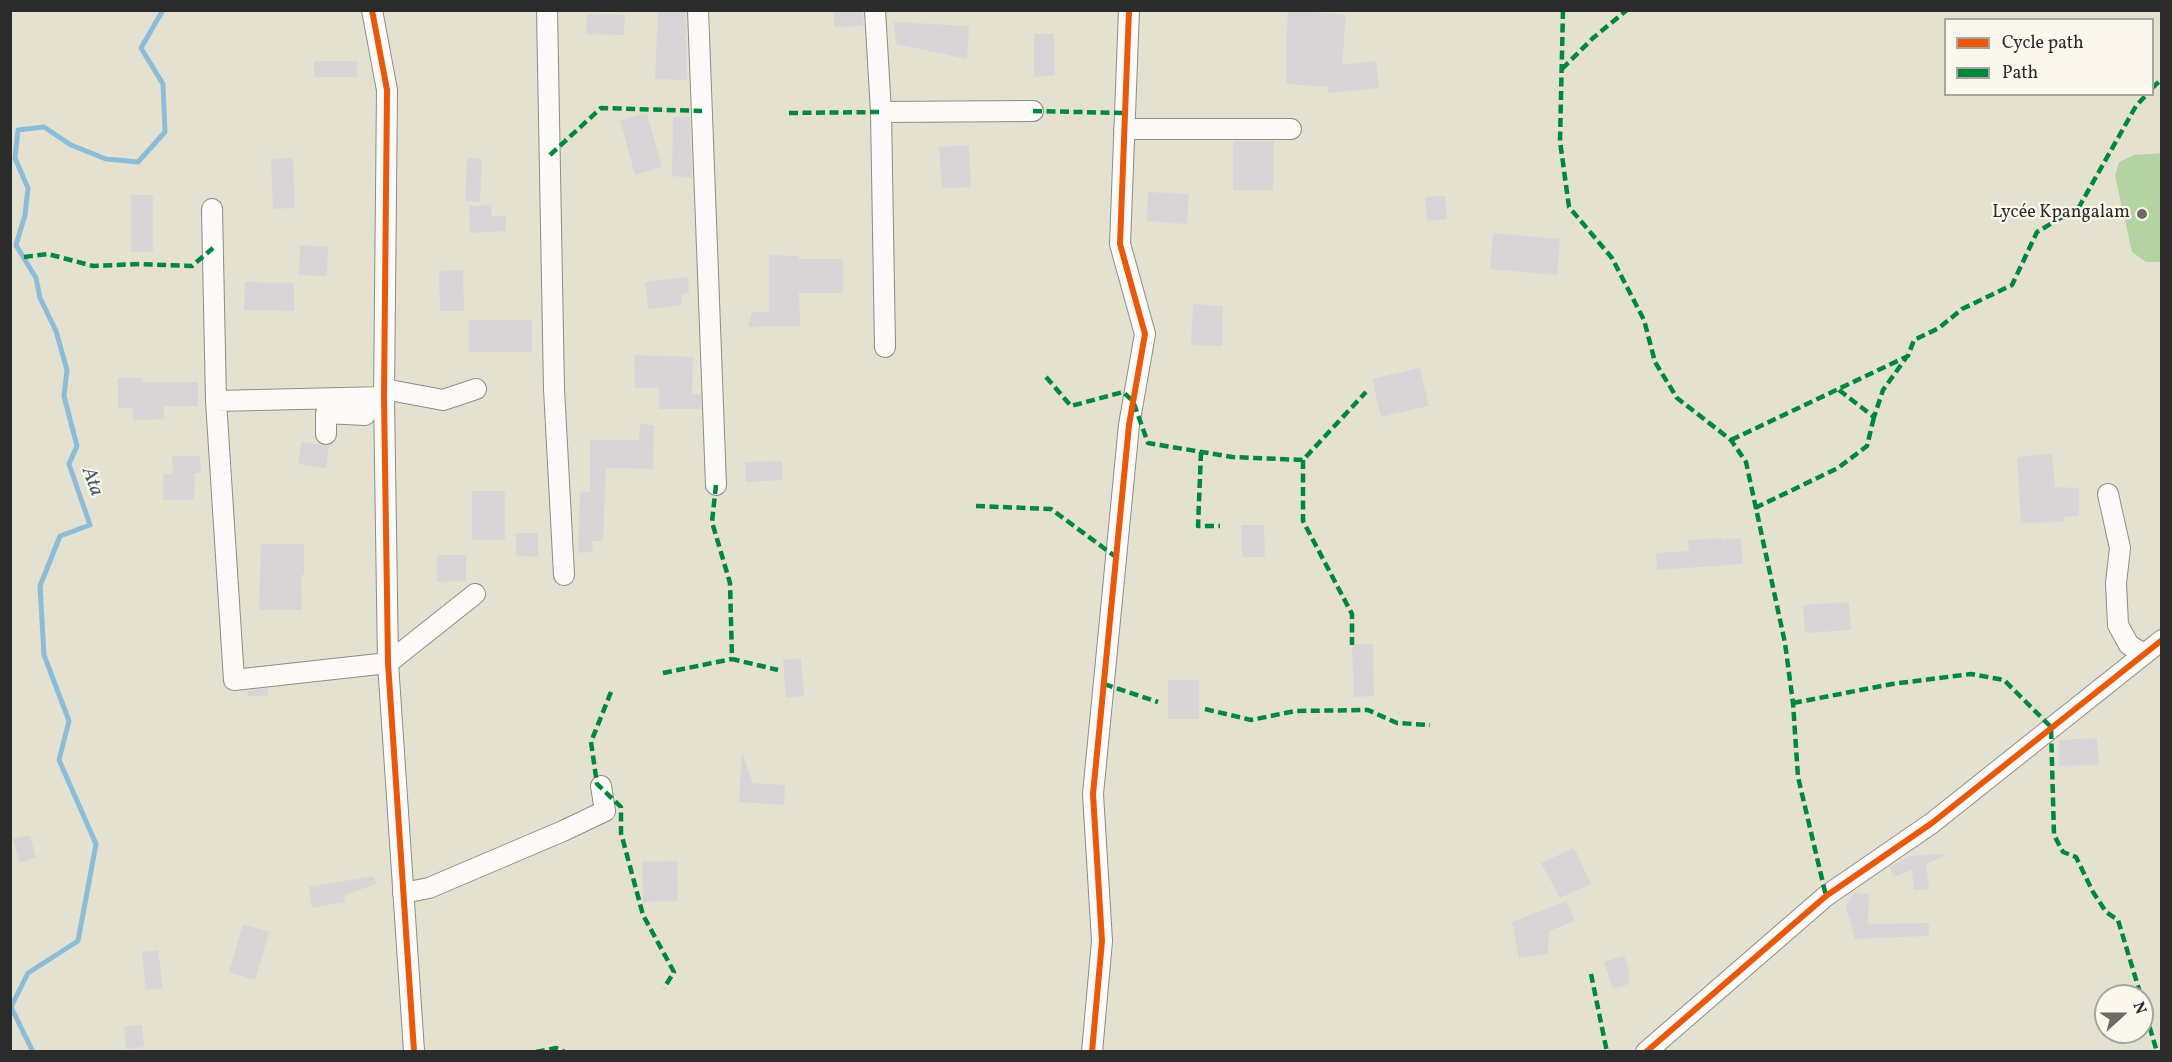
<!DOCTYPE html>
<meta charset="utf-8">
<style>
body{margin:0}
#map{position:relative;width:2172px;height:1062px;overflow:hidden;background:#e5e1d0;font-family:Vollkorn,serif}
canvas{display:block}
.frame{position:absolute;inset:0;border:12px solid #2b2b2b;pointer-events:none}
.legend{position:absolute;left:1944px;top:18px;width:210px;height:78px;box-sizing:border-box;background:#fbf7ec;border:2px solid #a8a59f;margin:0;padding:8px 10px;list-style:none;font-size:18px;color:#2b2b2b}
.legend li{display:flex;align-items:center;gap:12px;height:30px}
.legend b{width:30px;border:2px solid #a8a59f}
.north{position:absolute;left:2094px;top:984px;width:60px;height:60px;box-sizing:border-box;background:#fbf7ec;border:2px solid #a8a59f;border-radius:50%;rotate:69deg;font-size:16px;font-weight:700;line-height:24px;text-align:center;color:#2b2b2b}
.north::after{content:'';display:block;margin:auto;width:21px;height:27px;background:#6c6b65;clip-path:polygon(50% 0,100% 100%,50% 72%,0 100%)}
</style>
<div id="map">
<canvas width="2172" height="1062"></canvas>
<div class="frame"></div>
<ul class="legend">
<li><b style="height:8px;background:#e8590c"></b>Cycle path</li>
<li><b style="height:8px;background:#00873e"></b>Path</li>
</ul>
<div class="north">N</div>
</div>
<script>
const g = document.querySelector('canvas').getContext('2d');
g.lineJoin = 'round';
function fillPath(path, color) { g.fillStyle = color; g.fill(path, 'evenodd'); }
const poly = rows => new Path2D(rows.map(r => 'M' + r).join(''));
function stroke(path, color, width, dash) { g.strokeStyle = color; g.lineWidth = width; g.lineCap = dash ? 'butt' : 'round'; g.setLineDash(dash || []); g.stroke(path); }
function drawText(font, color, halo, rows, align = 'center') {
  g.font = font + ' Vollkorn,serif'; g.lineWidth = 4.5; g.setLineDash([]); g.textBaseline = 'middle'; g.strokeStyle = halo; g.fillStyle = color; for (const [text, x, y, turn = 0] of rows) {
    g.save(); g.translate(x, y); g.rotate((+turn || 0) * Math.PI / 180); g.textAlign = isNaN(turn) ? turn : align; if (halo) g.strokeText(text, 0, 0); g.fillText(text, 0, 0); g.restore();
  }
}
fillPath(poly([
 [2161,153,2161,262,2146,262,2132,252,2115,176,2119,162,2134,155]
]), '#b4d3a3');
stroke(poly([
 [33,1052,11,1007,28,973,78,941,96,844,59,760,69,721,44,655,40,586,60,536,90,525,69,464,77,446,64,396,67,370,56,331,40,298,36,278,16,245,25,215,28,188,15,158,18,130,44,127,71,145,106,159,138,162,165,132,163,84,141,48,163,10]
]), '#8cbdd8', 5);
fillPath(poly([
 [658,10,686,10,687,80,655,79],
 [834,10,863,10,864,26,834,27],
 [1288,10,1346,15,1342,65,1376,61,1379,88,1328,93,1328,87,1286,84,1287,43,1286,43],
 [587,14,625,15,624,35,586,34],
 [894,22,969,26,967,59,896,44],
 [1034,34,1054,34,1055,75,1034,77],
 [314,61,357,61,357,77,314,77],
 [647,113,662,167,635,175,620,120],
 [673,117,690,117,692,178,672,176],
 [1233,141,1274,141,1273,190,1233,190],
 [969,145,971,187,942,188,939,147],
 [293,158,295,208,273,209,271,159],
 [467,158,482,159,480,202,465,201],
 [1148,192,1189,194,1187,224,1147,221],
 [131,195,153,195,153,252,131,252],
 [1445,196,1447,219,1427,221,1425,197],
 [491,205,492,216,506,216,506,231,470,233,469,206],
 [1493,233,1560,239,1557,275,1490,269],
 [300,245,328,247,327,276,299,275],
 [769,255,799,256,799,259,843,259,843,293,799,293,800,326,748,327,752,312,769,312],
 [463,270,464,311,440,311,439,271],
 [688,277,689,293,681,294,682,305,648,309,645,282],
 [245,282,294,283,294,311,244,310],
 [1193,304,1223,306,1222,346,1191,345],
 [469,320,532,320,532,352,469,352],
 [634,355,693,357,692,394,701,394,701,409,659,409,659,388,635,388],
 [1420,368,1429,406,1381,417,1372,379],
 [118,378,143,378,143,382,198,382,198,406,164,406,164,419,133,420,133,408,118,408],
 [640,424,654,425,653,469,606,468,603,541,592,541,593,551,578,553,580,492,590,492,590,440,639,440],
 [301,442,329,446,326,468,298,464],
 [2052,453,2055,487,2079,488,2079,516,2064,517,2063,522,2021,523,2017,457],
 [172,456,200,456,201,473,195,473,194,500,163,500,163,474,173,474],
 [782,461,783,480,746,482,745,462],
 [472,491,505,491,505,540,472,540],
 [1241,525,1264,525,1265,557,1242,557],
 [516,533,538,533,538,557,516,556],
 [1722,538,1722,540,1741,538,1743,564,1657,570,1656,553,1689,551,1688,540],
 [261,544,304,544,304,575,301,575,302,610,259,610],
 [437,555,466,555,466,581,437,582],
 [1849,602,1851,630,1805,633,1803,605],
 [1373,644,1374,696,1354,697,1352,645],
 [801,658,804,696,786,698,783,660],
 [1168,680,1199,680,1199,719,1168,719],
 [268,688,268,696,248,696,247,691],
 [2097,738,2099,765,2059,766,2059,740],
 [742,752,753,783,785,785,784,805,739,802],
 [30,835,36,858,20,863,13,839],
 [1574,848,1591,884,1560,898,1541,863],
 [1945,854,1945,856,1926,864,1929,889,1914,890,1912,870,1894,877,1889,867,1910,856],
 [677,861,678,901,643,902,642,862],
 [374,876,376,884,344,895,345,902,312,908,309,887],
 [1853,893,1869,894,1868,924,1929,923,1929,936,1855,939,1846,906],
 [1566,901,1575,921,1549,931,1548,954,1519,958,1512,922],
 [243,924,269,932,255,980,229,972],
 [158,950,163,988,146,990,142,952],
 [1624,956,1629,970,1629,984,1613,989,1604,962],
 [142,1025,144,1047,126,1049,124,1027]
]), '#d8d5d6');
const minor = poly([
 [372,10,387,90,384,397,388,663,414,1051],
 [547,10,554,389,564,575],
 [698,10,716,485],
 [875,10,881,112,885,347],
 [881,112,1033,111],
 [1124,129,1291,129],
 [212,209,216,401,234,680,388,663,475,594],
 [384,389,443,400,476,389],
 [216,401,384,397],
 [326,434,326,413,365,415,368,398],
 [2108,494,2120,548,2116,583,2118,625,2129,645,2144,654],
 [403,893,429,888,563,831,605,811,601,786],
 [1092,1052,1102,941,1093,794,1129,425,1145,334,1120,244,1129,10],
 [1646,1052,1826,896,1932,823,2162,640]
]);
stroke(minor, '#8e8c84', 22);
stroke(minor, '#fbfaf8', 20);
stroke(poly([
 [1563,10,1560,141,1569,207,1612,258,1644,320,1655,362,1677,398,1731,440,1746,462,1785,643,1793,703,1798,777,1826,896],
 [1562,69,1593,38,1627,10],
 [2152,88,2162,79],
 [1033,111,1124,113],
 [789,113,881,112],
 [550,155,601,108,702,111],
 [24,257,48,254,93,266,140,264,192,266,213,248],
 [1046,377,1071,406,1123,392,1133,401,1148,443,1232,457,1303,460,1366,392],
 [1839,390,1874,417,1883,390,1906,358],
 [1731,440,1908,356,1914,340,1939,328,1962,309,2012,285,2037,232,2079,207,2136,106,2147,94],
 [1201,452,1198,526,1220,526],
 [1303,460,1303,521,1352,614,1352,645],
 [716,485,712,522,730,583,732,659,778,670],
 [976,506,1051,509,1116,557],
 [1755,508,1838,468,1867,446,1874,417],
 [663,673,732,659],
 [1104,684,1158,702],
 [611,692,591,742,597,784,621,807,621,833,643,915,674,972,664,988],
 [1793,703,1892,684,1971,674,2004,680,2051,727,2054,835,2063,852,2076,857,2093,892,2106,912,2118,920,2141,996],
 [1205,709,1251,720,1295,711,1368,710,1397,723,1430,725],
 [1591,974,1607,1052],
 [2142,1001,2157,1052],
 [536,1052,556,1048,565,1052]
]), '#00873e', 4.5, [9, 4.5]);
stroke(poly([
 [372,10,387,90,384,397,388,663,414,1051],
 [1092,1052,1102,941,1093,794,1129,425,1145,334,1120,244,1129,10],
 [1646,1052,1826,896,1932,823,2162,640]
]), '#e8590c', 6);
for (const [x, y, r, color] of [
 [2142,214,6,"#6c6b65"]
]) { const dot = new Path2D(); dot.arc(x, y, r, 0, 2 * Math.PI); g.fillStyle = color; g.fill(dot); stroke(dot, '#fbf7ec', 2); }
drawText('18px', '#2b2b2b', '#fbf7ec', [
 ["Lycée Kpangalam",2130,214]
], 'right');
drawText('italic 20px', '#405869', '#fbf7ec', [
 ["Ata",91,482,70]
]);
</script>
